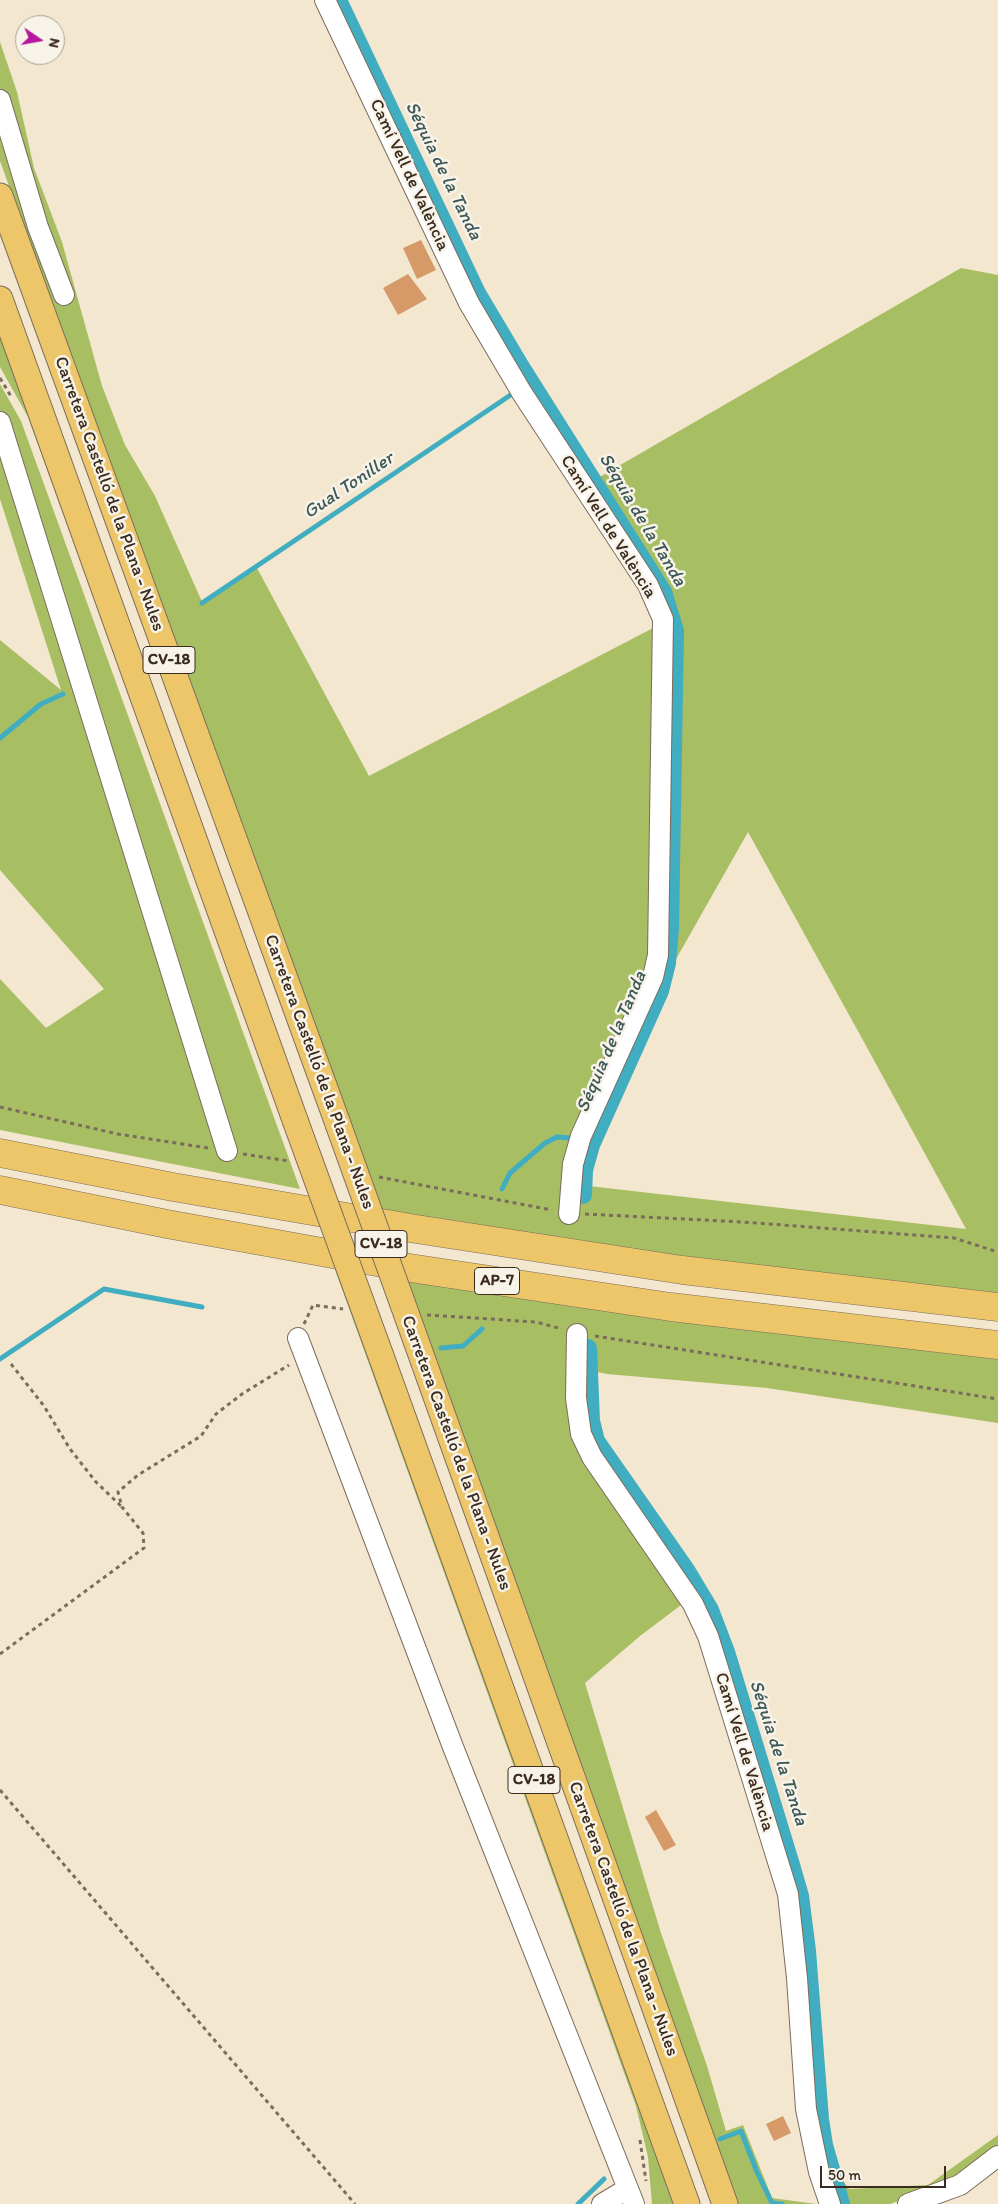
<!DOCTYPE html>
<meta charset="utf-8">
<style>
body{margin:0}
#map{position:relative;width:998px;height:2204px;overflow:hidden;background:#f3e7d0;font-family:Itim,sans-serif}
canvas{display:block}
.north{position:absolute;left:15px;top:15px;width:50px;height:50px;box-sizing:border-box;background:#f7f3e8;border:1px solid #aca397;border-radius:50%;rotate:102deg;font-size:14px;font-weight:700;line-height:20px;text-align:center;color:#3b2a1e}
.north::after{content:'';display:block;margin:auto;width:18px;height:22px;background:#b5179e;clip-path:polygon(50% 0,100% 100%,50% 72%,0 100%)}
.scale{position:absolute;left:820px;top:2166px;width:126px;height:22px;box-sizing:border-box;border:2px solid #3b2a1e;border-top:0;padding-left:6px;font-size:15px;line-height:18px;white-space:nowrap;color:#3b2a1e;-webkit-text-stroke:4px #f7f3e8;paint-order:stroke}
</style>
<div id="map">
<canvas width="998" height="2204"></canvas>
<div class="north">N</div>
<div class="scale">50 m</div>
</div>
<script>
const g = document.querySelector('canvas').getContext('2d');
g.lineJoin = 'round';
function fillPath(path, color) { g.fillStyle = color; g.fill(path, 'evenodd'); }
const poly = rows => new Path2D(rows.map(r => 'M' + r).join(''));
function stroke(path, color, width, dash) { g.strokeStyle = color; g.lineWidth = width; g.lineCap = dash ? 'butt' : 'round'; g.setLineDash(dash || []); g.stroke(path); }
function drawText(font, color, halo, rows, align = 'center') {
  g.font = font + ' Itim,sans-serif'; g.lineWidth = 5; g.setLineDash([]); g.textBaseline = 'middle'; g.strokeStyle = halo; g.fillStyle = color; for (const [text, x, y, turn = 0] of rows) {
    g.save(); g.translate(x, y); g.rotate((+turn || 0) * Math.PI / 180); g.textAlign = isNaN(turn) ? turn : align; if (halo) g.strokeText(text, 0, 0); g.fillText(text, 0, 0); g.restore();
  }
}
fillPath(poly([
 [0,42,17,92,34,168,62,242,102,386,125,445,155,496,203,604,257,568,369,776,653,628,663,619,584,486,961,268,998,275,998,1295,844,1279,380,1214,0,161],
 [748,832,864,1042,966,1229,571,1184,654,977,671,968],
 [0,323,308,1190,28,417,0,367],
 [0,384,21,421,300,1189,0,1130,0,979,46,1028,104,989,0,870,0,640,61,690,0,499],
 [333,1264,339,1265,677,2204,652,2204,648,2157,636,2106],
 [402,1274,998,1356,998,1423,767,1388,607,1374,577,1368,580,1435,689,1599,640,1636,585,1683,661,1933,707,2066,726,2131,743,2125,772,2198,816,2204,733,2204],
 [998,2135,998,2156,974,2174,890,2204,831,2204,819,2172,839,2175,849,2189,928,2185]
]), '#a8be63');
stroke(poly([
 [202,603,512,394],
 [0,738,41,704,63,694],
 [502,1189,510,1173,545,1143,557,1137,570,1138],
 [441,1348,463,1346,482,1329],
 [0,1359,104,1289,202,1307],
 [720,2139,741,2131,757,2172,772,2203,782,2204],
 [578,2204,604,2179]
]), '#41adc0', 5);
stroke(poly([
 [338,0,477,293,521,367,663,592,675,631,670,928,667,963,660,991,591,1145,584,1170,583,1195],
 [588,1348,591,1421,596,1441,686,1570,710,1610,726,1652,791,1865,800,1896,807,1951,820,2119,824,2145,841,2204]
]), '#41adc0', 18);
fillPath(poly([
 [421,240,436,270,417,279,403,248],
 [408,274,427,299,398,315,383,288],
 [656,1810,676,1845,664,1851,645,1817],
 [783,2116,791,2133,774,2141,766,2124]
]), '#d59a67');
const minor = poly([
 [325,0,469,303,522,393,648,585,663,619,658,955,653,977,581,1136,573,1164,569,1214],
 [0,100,38,227,64,295],
 [0,422,227,1151],
 [577,1334,576,1398,581,1434,592,1457,693,1604,708,1636,788,1894,797,1978,806,2109,819,2172,830,2204],
 [298,1338,453,1747,634,2204],
 [602,2204,627,2189],
 [908,2204,960,2185,998,2156]
]);
const major = poly([
 [0,196,338,1124],
 [0,299,295,1120],
 [381,1356,687,2204],
 [424,1363,725,2204]
]);
const highway = poly([
 [0,1153,173,1187,416,1229,682,1270,998,1307],
 [0,1190,167,1224,410,1268,671,1307,998,1345]
]);
stroke(minor, '#7b6c5c', 22);
stroke(major, '#7b6c5c', 27);
stroke(highway, '#7b6c5c', 29);
stroke(poly([
 [0,378,12,398],
 [0,1107,118,1134,208,1148],
 [243,1154,289,1161],
 [379,1177,552,1210],
 [585,1214,743,1222,954,1238,998,1252],
 [427,1315,536,1322,562,1329],
 [304,1324,313,1305,343,1309],
 [595,1336,998,1399],
 [11,1364,44,1406,70,1449,96,1482,122,1507],
 [0,1654,144,1548,143,1533,122,1507,118,1492,138,1475,201,1436,216,1414,242,1394,289,1365],
 [0,1790,355,2204],
 [640,2140,646,2181]
]), '#7b6c5c', 3, [4, 4]);
stroke(minor, '#fff', 20);
stroke(major, '#ecc669', 25);
stroke(highway, '#ecc669', 28);
const majorBridge = poly([
 [295,1120,381,1356],
 [338,1124,424,1363]
]);
stroke(majorBridge, '#7b6c5c', 27, []);
stroke(majorBridge, '#ecc669', 25);
for (const [x, y, w] of [
 [169,660,52],
 [381,1244,52],
 [497,1281,45],
 [534,1780,52]
]) { const box = new Path2D(); box.roundRect(x - w / 2, y - 13.5, w, 27, 4); g.fillStyle = '#f7f3e8'; g.fill(box); stroke(box, '#3b2a1e', 1); }
drawText('bold 16px', '#3b2a1e', null, [
 ["CV-18",169,660],
 ["CV-18",381,1244],
 ["AP-7",497,1281],
 ["CV-18",534,1780]
]);
drawText('18px', '#3b2a1e', '#f7f3e8', [
 ["Camí Vell de València",409,175,65],
 ["Carretera Castelló de la Plana - Nules",109,494,70],
 ["Camí Vell de València",608,527,58],
 ["Carretera Castelló de la Plana - Nules",319,1072,70],
 ["Carretera Castelló de la Plana - Nules",456,1453,70],
 ["Camí Vell de València",744,1752,73],
 ["Carretera Castelló de la Plana - Nules",623,1919,70]
]);
drawText('italic 19px', '#3d5857', '#f7f3e8', [
 ["Séquia de la Tanda",443,171,64],
 ["Gual Toniller",349,486,-34],
 ["Séquia de la Tanda",642,520,59],
 ["Séquia de la Tanda",612,1042,-67],
 ["Séquia de la Tanda",778,1753,72]
]);
</script>
